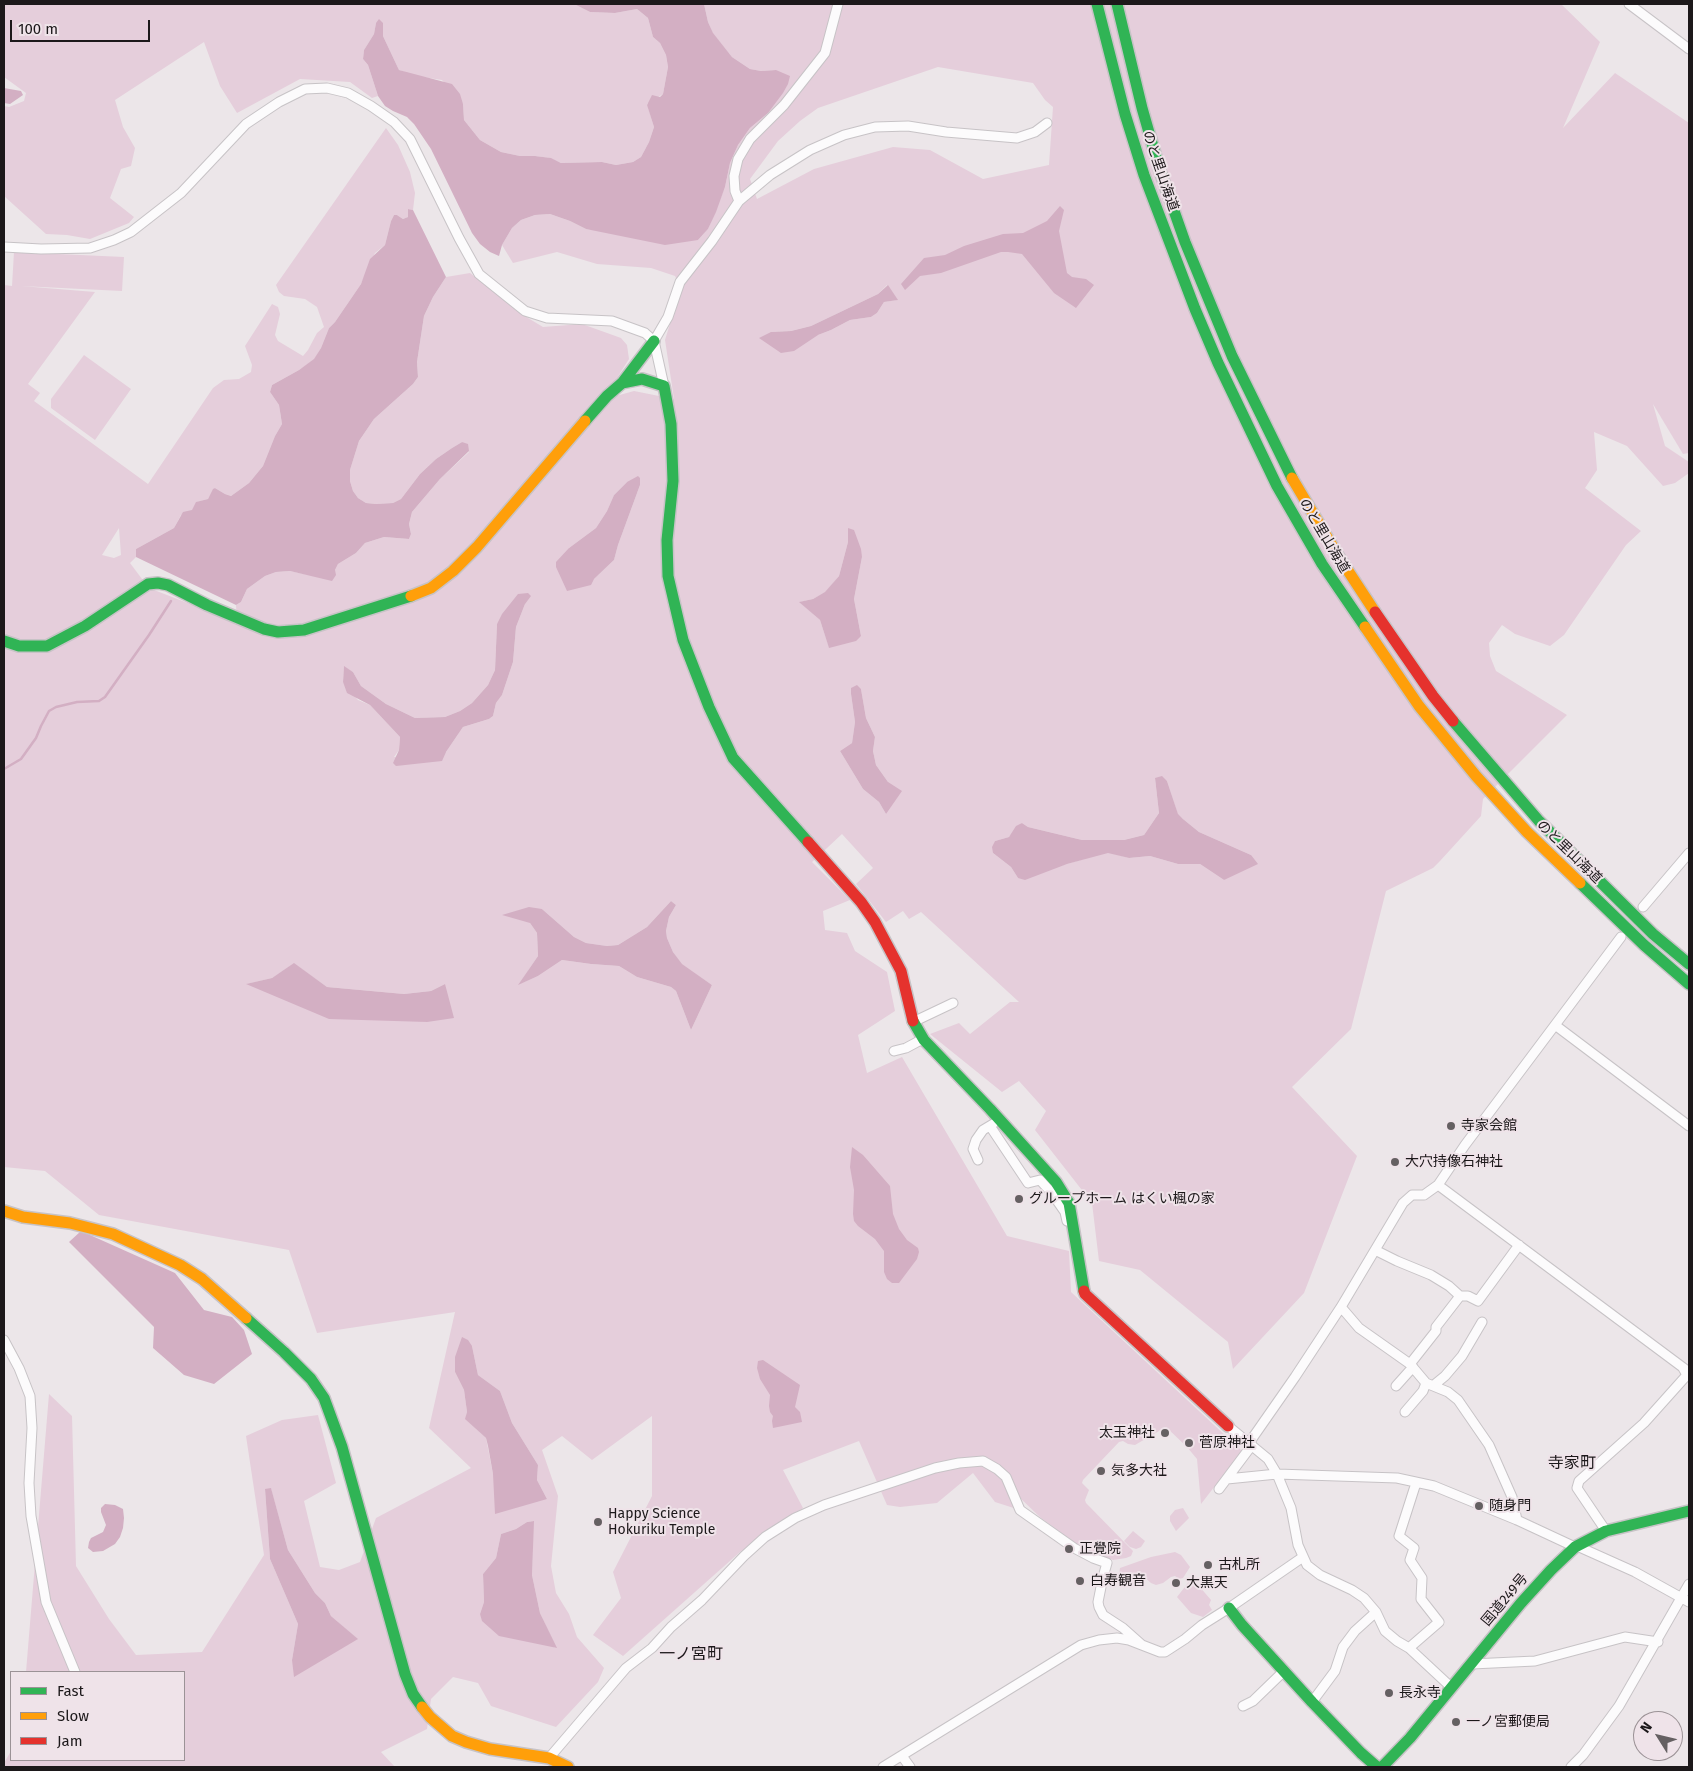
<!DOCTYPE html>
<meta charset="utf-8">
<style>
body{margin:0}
#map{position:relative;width:1693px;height:1771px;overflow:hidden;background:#ece6e9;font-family:"Fira Sans",sans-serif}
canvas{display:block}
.frame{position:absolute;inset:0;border:5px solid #1c181a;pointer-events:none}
.legend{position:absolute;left:10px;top:1671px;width:175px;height:90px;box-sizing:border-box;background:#efe3e9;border:1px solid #9b9296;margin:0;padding:6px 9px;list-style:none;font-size:15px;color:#1c181a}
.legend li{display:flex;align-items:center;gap:10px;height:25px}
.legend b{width:25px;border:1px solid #9b9296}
.north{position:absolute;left:1633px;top:1711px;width:50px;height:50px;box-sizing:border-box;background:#efe3e9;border:1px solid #9b9296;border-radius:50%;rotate:306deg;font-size:14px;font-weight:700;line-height:20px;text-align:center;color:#1c181a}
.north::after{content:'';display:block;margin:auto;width:18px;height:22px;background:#656062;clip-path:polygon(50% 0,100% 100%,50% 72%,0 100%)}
.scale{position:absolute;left:10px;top:20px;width:140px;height:22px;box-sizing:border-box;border:2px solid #1c181a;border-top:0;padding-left:6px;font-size:15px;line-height:18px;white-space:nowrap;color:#1c181a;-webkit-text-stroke:4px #efe3e9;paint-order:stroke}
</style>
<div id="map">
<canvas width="1693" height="1771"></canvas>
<div class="frame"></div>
<ul class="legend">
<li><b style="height:6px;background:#30b455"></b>Fast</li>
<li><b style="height:6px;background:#ff9f0a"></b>Slow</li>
<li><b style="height:6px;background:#e5322d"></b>Jam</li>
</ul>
<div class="north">N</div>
<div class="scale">100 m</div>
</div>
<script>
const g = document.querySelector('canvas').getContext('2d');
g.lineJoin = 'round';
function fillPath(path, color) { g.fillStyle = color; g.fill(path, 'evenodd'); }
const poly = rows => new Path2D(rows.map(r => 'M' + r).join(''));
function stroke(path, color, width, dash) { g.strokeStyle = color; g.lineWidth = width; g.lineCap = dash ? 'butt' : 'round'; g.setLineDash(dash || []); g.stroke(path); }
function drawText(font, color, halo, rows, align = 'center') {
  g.font = font + ' "Fira Sans","Noto Sans JP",sans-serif'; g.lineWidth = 4; g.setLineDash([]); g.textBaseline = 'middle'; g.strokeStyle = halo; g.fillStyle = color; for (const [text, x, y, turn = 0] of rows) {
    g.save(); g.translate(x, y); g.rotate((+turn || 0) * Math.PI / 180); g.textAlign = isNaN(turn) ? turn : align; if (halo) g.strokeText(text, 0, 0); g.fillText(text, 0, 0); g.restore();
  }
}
fillPath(poly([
 [4,4,574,4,590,12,615,13,637,9,648,18,653,37,660,43,666,55,668,67,663,94,647,104,654,127,649,142,641,157,633,162,616,165,602,162,561,163,550,158,535,156,520,156,501,152,480,140,464,120,463,104,442,80,416,76,399,70,383,36,383,23,376,23,374,34,364,50,363,59,368,65,378,96,372,98,350,82,300,79,237,113,220,86,204,42,115,100,123,127,135,148,131,166,121,169,110,198,134,217,129,223,90,239,67,235,46,234,4,196,4,106,9,107,24,101,26,93,4,77],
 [704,4,1561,4,1600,42,1563,128,1615,73,1689,123,1689,453,1683,454,1653,404,1665,446,1689,462,1689,473,1675,483,1663,486,1627,446,1594,432,1597,470,1585,488,1641,531,1626,545,1564,635,1550,646,1515,634,1502,625,1489,643,1490,656,1496,671,1567,715,1483,799,1481,816,1440,861,1433,868,1386,891,1351,1029,1292,1087,1357,1156,1304,1293,1233,1369,1228,1342,1140,1270,1099,1261,1092,1203,1035,1130,1046,1111,1019,1081,1002,1092,930,1034,959,1023,970,1034,1010,1002,1019,1002,921,912,909,919,903,911,886,922,856,884,873,868,842,834,812,862,850,900,823,911,825,930,847,933,855,951,887,972,895,1011,858,1035,867,1073,902,1057,1007,1236,1069,1251,1071,1292,1242,1451,1201,1504,1197,1459,1187,1447,1166,1427,1135,1445,1128,1444,1123,1441,1119,1442,1083,1480,1082,1483,1089,1490,1085,1500,1086,1503,1133,1551,1131,1556,1126,1558,1113,1560,1082,1548,1041,1518,1018,1496,1020,1510,995,1502,973,1473,937,1503,900,1507,887,1505,859,1441,783,1470,803,1508,740,1552,623,1656,593,1635,621,1598,613,1572,652,1496,652,1416,592,1460,562,1436,542,1450,558,1496,551,1566,556,1593,569,1614,577,1637,604,1668,598,1682,556,1727,491,1706,478,1683,453,1677,431,1699,427,1729,381,1752,395,1767,4,1767,4,1763,11,1751,11,1760,184,1760,184,1672,26,1672,49,1394,72,1416,76,1566,109,1619,136,1655,202,1652,264,1555,246,1436,282,1420,318,1415,336,1483,304,1501,320,1567,339,1570,360,1562,376,1518,471,1468,429,1428,455,1312,317,1333,289,1250,99,1215,45,1171,4,1167,4,285,12,286,14,252,124,257,122,291,21,286,95,292,28,384,40,393,34,401,148,484,213,388,224,380,239,379,251,372,252,365,245,346,272,304,278,307,280,314,275,335,278,341,303,356,308,350,317,333,324,327,317,307,305,299,284,296,279,292,276,285,386,128,398,145,410,172,415,193,413,210,408,209,408,217,403,219,397,215,394,215,391,221,385,245,375,253,361,284,335,322,329,328,321,348,314,360,299,370,272,385,270,392,279,405,282,424,275,436,263,466,249,483,231,496,225,494,215,488,208,499,197,502,192,511,181,515,174,528,136,549,136,557,130,563,142,579,154,590,237,622,236,605,241,602,247,589,265,576,276,572,290,571,309,575,335,570,338,564,356,553,365,543,384,537,409,539,411,534,409,524,412,512,440,479,469,452,462,442,452,448,436,459,420,474,401,499,393,503,376,504,366,503,358,498,353,491,350,481,350,470,359,441,374,419,413,384,418,377,417,362,424,316,433,297,446,277,470,273,528,318,543,327,582,324,621,338,627,345,629,359,612,386,616,396,634,391,674,399,665,340,681,288,675,276,651,268,597,264,557,252,513,263,502,245,512,228,521,220,535,215,550,214,570,221,586,229,698,240,708,229,725,187,730,163,738,145,750,128,768,113,776,70,761,71,750,69,732,57,713,34,708,22],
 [938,67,1033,83,1045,100,1053,107,1049,165,983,179,930,150,893,147,814,169,757,199,750,179,778,141,800,121,818,108],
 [887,285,897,300,884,302,877,313,871,317,850,320,831,330,818,335,771,332,791,331,811,326,878,294],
 [627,482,640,485,618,545,614,560,594,579,569,548,596,528,607,511,614,495],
 [119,528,121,555,114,558,102,555],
 [848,528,862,557,854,599,861,636,829,647,820,620,800,602,813,599,826,592,839,576,848,542],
 [525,604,516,627,513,662,502,695,496,703,493,716,489,719,463,727,446,752,394,757,399,750,400,737,370,705,358,700,343,682,344,667,353,672,361,686,386,704,415,718,445,717,460,711,472,703,488,685,495,670,497,624],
 [851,688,861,689,866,718,875,737,873,751,876,765,888,782,886,814,879,802,863,789,840,751,852,743,855,722,851,694],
 [1155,778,1167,781,1178,815,1183,819,1199,832,1251,855,1224,880,1200,864,1178,864,1150,856,1129,858,1108,852,1018,878,1011,867,993,853,995,841,1009,837,1022,823,1028,827,1082,840,1124,840,1144,835,1159,813],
 [671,901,676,905,669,917,666,931,667,938,673,952,681,964,712,985,691,1030,676,991,671,987,637,977,619,966,591,964,562,960,538,976,519,984,538,956,537,933,530,923,542,909,574,937,586,943,607,946,618,945,647,927],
 [294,964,327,987,404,994,431,991,445,984,427,1022,247,984,272,978],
 [472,1346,478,1375,500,1391,512,1423,538,1465,537,1480,547,1499,493,1474,486,1438,466,1419,467,1412,464,1390,455,1372],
 [265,1489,271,1489,288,1550,315,1593,325,1603,331,1616,357,1639,292,1660,298,1624,270,1559],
 [533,1521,532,1575,540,1613,556,1648,480,1614,484,1602,483,1574,496,1558,501,1534,516,1529,527,1522],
 [84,355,131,389,95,440,51,408,51,399],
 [1183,1508,1189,1518,1176,1531,1170,1521,1170,1516,1175,1510],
 [1133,1531,1145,1541,1141,1547,1136,1549,1130,1547,1124,1541],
 [1175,1552,1181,1555,1190,1567,1183,1578,1179,1579,1175,1576,1171,1577,1163,1583,1156,1585,1151,1583,1143,1576,1124,1579,1119,1574,1120,1568,1151,1557],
 [1191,1579,1193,1579,1211,1600,1209,1605,1212,1610,1203,1617,1191,1613,1177,1597]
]), '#e5cedb');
fillPath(poly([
 [574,4,704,4,708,22,713,33,732,57,750,69,761,71,776,70,790,76,788,84,783,93,768,113,750,128,738,145,730,163,725,187,716,212,708,229,698,240,665,245,586,229,570,221,550,214,535,215,521,220,512,228,502,245,499,256,490,252,480,244,472,233,431,149,414,124,407,117,393,111,385,106,378,96,368,65,363,59,364,50,374,34,376,23,379,19,383,23,383,36,399,70,452,84,460,94,463,104,464,120,480,140,501,152,520,156,535,156,551,158,561,163,602,162,616,165,633,162,641,157,649,142,654,127,647,105,652,95,660,97,663,94,668,67,666,55,660,43,653,37,648,18,637,9,615,13,590,12],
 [4,88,21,91,23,95,10,104,4,103],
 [1060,206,1064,210,1059,231,1067,273,1072,277,1086,279,1094,285,1076,308,1054,293,1022,254,1008,252,1001,252,941,273,920,276,905,290,901,284,924,258,945,255,964,246,1003,234,1023,233,1047,221],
 [408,209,413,210,446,277,433,297,424,316,417,362,418,377,413,384,374,419,359,441,350,470,350,481,353,491,358,498,366,503,376,504,393,503,401,499,420,474,436,459,452,448,462,442,468,444,469,451,440,479,412,512,409,524,411,534,409,539,384,537,365,543,356,553,338,564,335,570,336,575,332,581,290,571,276,572,265,576,247,589,241,602,236,605,136,557,136,549,174,528,183,512,192,510,196,502,208,499,213,489,215,488,225,494,231,496,249,483,263,466,275,436,282,424,279,405,270,392,272,385,299,370,314,359,321,348,329,328,335,322,361,284,370,259,385,245,391,221,394,215,397,215,403,219,408,217],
 [888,285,898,300,884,302,877,313,871,317,850,320,831,330,818,335,794,351,781,353,759,338,771,332,791,331,811,326,878,294],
 [638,476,640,478,640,485,618,545,614,560,594,579,591,585,567,591,556,567,556,562,569,548,596,528,607,511,614,495,627,482],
 [848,528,854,530,861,549,862,557,854,599,861,636,856,641,829,648,820,620,799,602,813,599,825,592,839,576,848,542],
 [528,593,531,596,525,604,516,627,513,662,502,695,496,703,493,716,489,719,463,727,446,752,442,761,396,766,393,763,399,750,400,737,370,705,347,693,343,682,344,666,353,672,361,686,386,704,415,718,445,717,460,711,472,703,488,685,495,670,497,624,502,614,518,594],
 [857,685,861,689,866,718,875,737,873,751,876,765,888,782,902,791,886,814,879,802,863,789,840,751,852,743,855,722,851,694,851,688],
 [1162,776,1167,781,1178,814,1183,819,1199,832,1251,855,1258,864,1224,880,1200,864,1178,864,1150,856,1129,858,1108,853,1067,864,1025,880,1018,878,1011,867,993,853,992,847,995,841,1009,837,1016,826,1022,823,1028,827,1082,840,1124,840,1144,835,1159,813,1155,778],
 [671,901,676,905,669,917,666,931,667,938,673,952,682,964,712,985,691,1030,676,991,671,987,637,977,619,966,591,964,562,960,538,976,518,985,538,956,537,933,530,923,502,915,529,907,542,909,574,937,586,943,607,946,618,945,647,927],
 [294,963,327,987,404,994,431,991,445,984,454,1018,427,1022,329,1019,246,984,272,978],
 [852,1147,863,1155,890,1186,893,1214,899,1229,907,1240,918,1248,919,1252,917,1259,899,1283,892,1283,887,1279,884,1272,884,1251,875,1239,858,1226,854,1221,853,1214,854,1190,850,1167],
 [81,1231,175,1273,204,1310,232,1317,244,1330,252,1354,214,1384,184,1375,153,1348,154,1327,69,1242],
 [462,1337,468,1340,472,1346,478,1375,500,1391,512,1423,538,1465,537,1480,547,1499,495,1514,493,1474,488,1446,486,1438,465,1419,467,1412,464,1390,455,1372,455,1357],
 [763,1360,800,1385,795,1407,800,1412,802,1422,773,1428,772,1421,773,1416,770,1412,769,1406,770,1395,760,1379,757,1368,758,1361],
 [271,1488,288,1550,315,1593,325,1603,331,1616,358,1639,294,1677,292,1660,298,1624,270,1559,265,1489],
 [105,1504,115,1505,123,1509,124,1518,123,1528,120,1537,115,1544,103,1551,93,1552,88,1548,89,1542,91,1538,103,1532,106,1525,101,1512,101,1508],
 [534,1521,532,1575,540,1613,557,1648,499,1636,482,1621,480,1614,484,1602,483,1574,496,1558,501,1534,516,1529,527,1522]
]), '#d3afc3');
stroke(poly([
 [4,769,21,759,36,738,41,726,49,711,56,707,77,702,99,701,105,697,149,635,171,601]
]), '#d3afc3', 2.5);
const street = poly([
 [1629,4,1689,49],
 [739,201,735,191,734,176,738,159,750,139,784,105,825,53,838,4],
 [4,247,41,249,90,248,114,240,131,232,181,193,246,124,279,102,305,89,327,88,348,93,371,106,394,122,410,139,459,238,479,274,525,311,547,318,612,321,645,333,654,341,664,386],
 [654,341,668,317,680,282,712,241,739,201,770,175,810,150,844,135,875,127,908,126,946,132,1017,138,1035,132,1047,123],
 [1643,907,1689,853],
 [913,1022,953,1003],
 [1555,1025,1689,1126],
 [894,1051,906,1048,919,1041,924,1040],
 [990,1126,1028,1183,1040,1180,1051,1192,1065,1212,1067,1221],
 [978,1160,973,1149,976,1140,983,1130,993,1124],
 [1438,1185,1689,1372],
 [1375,1250,1397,1261,1431,1275,1449,1286,1460,1296],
 [1341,1307,1359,1328,1410,1364,1426,1383,1448,1392,1458,1400,1489,1445,1512,1497,1517,1520],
 [4,1340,19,1368,30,1396,32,1428,29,1483,31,1516,46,1602,75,1672],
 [1410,1364,1436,1331,1436,1327,1460,1296,1468,1296,1478,1301,1519,1245],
 [1434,1385,1445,1376,1462,1356,1482,1322],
 [1396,1386,1413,1367],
 [1405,1412,1423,1391,1426,1383],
 [1228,1426,1268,1459,1277,1474,1291,1508,1298,1545,1307,1565,1320,1575,1352,1590,1364,1598,1376,1612,1385,1631,1397,1641,1409,1648,1452,1688],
 [1249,1443,1295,1377,1341,1307,1403,1203,1412,1195,1424,1195,1438,1185,1465,1145,1621,937],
 [1227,1479,1277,1474,1397,1478,1434,1486,1517,1520,1575,1547],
 [1219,1489,1252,1445],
 [1606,1531,1577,1488,1579,1481,1644,1423,1687,1375,1683,1368],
 [1577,1546,1635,1572,1689,1602],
 [1409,1648,1439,1622,1421,1599,1422,1578,1410,1560,1414,1548,1399,1536,1416,1483],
 [1472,1664,1535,1661,1625,1637,1658,1642],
 [1312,1702,1335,1671,1343,1647,1355,1631,1376,1612],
 [1243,1706,1253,1701,1284,1671],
 [902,1756,910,1767],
 [549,1758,626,1668,652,1648,671,1627,702,1600,744,1556,765,1537,795,1518,824,1505,935,1468,959,1463,983,1461,997,1469,1006,1477,1020,1510,1074,1548,1093,1558,1107,1563,1103,1577,1098,1602,1099,1607,1103,1615,1123,1628,1141,1644],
 [883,1767,1081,1645,1099,1640,1117,1638,1129,1640,1160,1652,1165,1652,1185,1639,1202,1625,1229,1608,1303,1557],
 [1571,1767,1583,1755,1619,1706,1689,1584]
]);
const fast = poly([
 [1097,4,1125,114,1144,175,1195,309,1218,363,1277,486,1322,564,1365,627],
 [1117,4,1142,108,1160,171,1185,242,1232,356,1292,478],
 [622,383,654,341],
 [585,421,607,396,622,383,642,379,664,386,671,424,673,481,667,540,668,576,683,640,709,707,733,758,808,842],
 [4,641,19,646,47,646,85,626,148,584,158,583,168,585,207,605,264,629,278,632,304,630,411,596],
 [1453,721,1539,821,1653,934,1689,964],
 [1580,883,1644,945,1689,984],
 [913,1021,924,1040,990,1109,1056,1182,1069,1203,1084,1291],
 [246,1318,284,1352,311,1379,324,1398,342,1447,405,1674,413,1694,422,1707],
 [1229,1608,1242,1625,1312,1702,1361,1753,1377,1767],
 [1382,1767,1410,1738,1521,1603,1551,1570,1575,1547,1606,1531,1689,1511]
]);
const slow = poly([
 [1292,478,1337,554,1375,612],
 [411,596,431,588,453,571,477,547,585,421],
 [1365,627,1419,706,1476,776,1527,832,1580,883],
 [4,1211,23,1217,70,1223,113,1234,180,1265,202,1279,246,1318],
 [422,1707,430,1717,452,1736,466,1742,490,1749,549,1758,568,1767]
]);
const jam = poly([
 [1375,612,1433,696,1453,721],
 [808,842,861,902,875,922,901,971,913,1021],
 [1084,1291,1085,1294,1228,1426]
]);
stroke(street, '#c7c3c6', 11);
stroke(fast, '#c7c3c6', 14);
stroke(slow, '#c7c3c6', 14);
stroke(jam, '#c7c3c6', 14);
stroke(street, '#fcfbfc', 9);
stroke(fast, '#30b455', 11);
stroke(slow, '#ff9f0a', 11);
stroke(jam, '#e5322d', 11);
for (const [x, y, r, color] of [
 [1451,1126,5,"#656062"],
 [1395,1162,5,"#656062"],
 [1019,1199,5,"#656062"],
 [1165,1433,5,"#656062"],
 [1189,1443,5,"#656062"],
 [1101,1471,5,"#656062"],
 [1479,1506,5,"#656062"],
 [598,1522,5,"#656062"],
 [1069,1549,5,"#656062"],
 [1208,1565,5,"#656062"],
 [1080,1581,5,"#656062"],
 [1176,1583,5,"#656062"],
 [1389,1693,5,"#656062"],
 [1456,1722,5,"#656062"]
]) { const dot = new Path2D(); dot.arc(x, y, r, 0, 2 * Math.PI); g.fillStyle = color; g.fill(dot); stroke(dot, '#efe3e9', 2); }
drawText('14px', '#1c181a', '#efe3e9', [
 ["のと里山海道",1160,171,71],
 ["のと里山海道",1324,536,59],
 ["のと里山海道",1569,852,44],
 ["国道249号",1505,1600,-50]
]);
drawText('14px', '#1c181a', '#efe3e9', [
 ["寺家会館",1461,1126],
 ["大穴持像石神社",1405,1162],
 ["グループホーム はくい楓の家",1029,1199],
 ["太玉神社",1155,1433,"right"],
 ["菅原神社",1199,1443],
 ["気多大社",1111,1471],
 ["随身門",1489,1506],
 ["Happy Science",608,1514],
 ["Hokuriku Temple",608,1530],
 ["正覺院",1079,1549],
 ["古札所",1218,1565],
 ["白寿観音",1090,1581],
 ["大黒天",1186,1583],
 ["長永寺",1399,1693],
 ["一ノ宮郵便局",1466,1722]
], 'left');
drawText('16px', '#1c181a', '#efe3e9', [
 ["寺家町",1572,1464],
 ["一ノ宮町",691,1655]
]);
</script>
